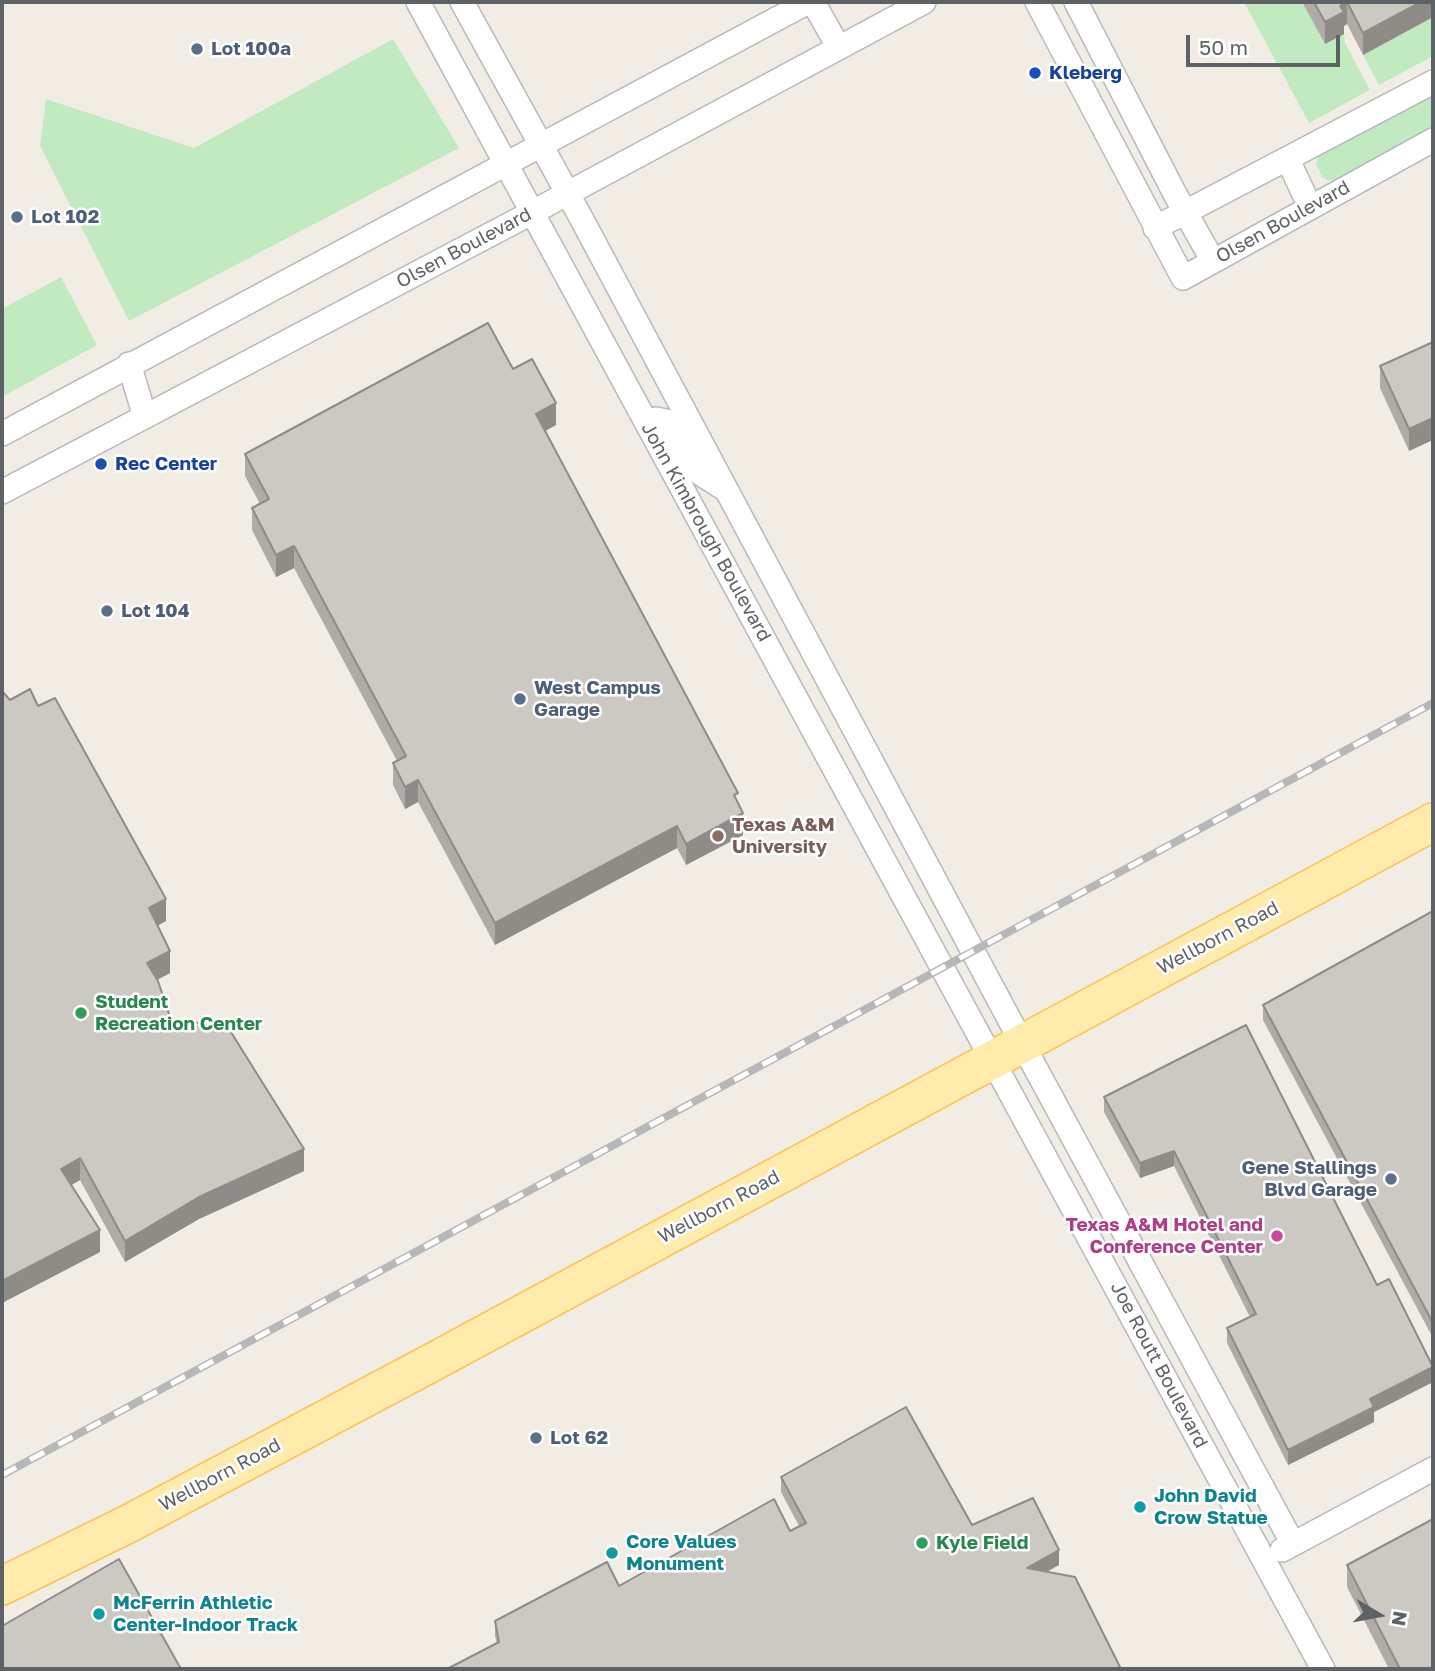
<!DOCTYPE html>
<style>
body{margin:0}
#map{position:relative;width:1435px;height:1671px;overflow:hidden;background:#f1ede5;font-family:"Golos Text",sans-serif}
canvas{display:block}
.frame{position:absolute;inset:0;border:4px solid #5d6267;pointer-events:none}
.north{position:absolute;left:1344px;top:1580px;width:70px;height:70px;-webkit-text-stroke:5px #fff;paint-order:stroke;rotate:100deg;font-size:19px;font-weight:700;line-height:28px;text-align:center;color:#5d6267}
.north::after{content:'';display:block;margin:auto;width:24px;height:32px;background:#5d6267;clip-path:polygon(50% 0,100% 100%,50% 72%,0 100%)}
.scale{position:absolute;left:1186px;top:35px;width:154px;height:32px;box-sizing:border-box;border:4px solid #5d6267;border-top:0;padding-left:9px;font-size:21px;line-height:24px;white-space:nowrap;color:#5d6267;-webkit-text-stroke:5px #fff;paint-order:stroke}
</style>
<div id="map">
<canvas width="1435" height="1671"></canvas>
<div class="frame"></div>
<div class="north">N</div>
<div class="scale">50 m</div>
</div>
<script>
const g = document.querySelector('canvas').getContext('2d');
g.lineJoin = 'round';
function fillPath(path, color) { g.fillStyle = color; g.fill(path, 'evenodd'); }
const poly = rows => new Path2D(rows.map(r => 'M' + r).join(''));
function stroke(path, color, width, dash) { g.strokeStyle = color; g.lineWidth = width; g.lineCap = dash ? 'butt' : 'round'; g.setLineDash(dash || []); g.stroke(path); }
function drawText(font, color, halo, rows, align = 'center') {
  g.font = font + ' "Golos Text",sans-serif'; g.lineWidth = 5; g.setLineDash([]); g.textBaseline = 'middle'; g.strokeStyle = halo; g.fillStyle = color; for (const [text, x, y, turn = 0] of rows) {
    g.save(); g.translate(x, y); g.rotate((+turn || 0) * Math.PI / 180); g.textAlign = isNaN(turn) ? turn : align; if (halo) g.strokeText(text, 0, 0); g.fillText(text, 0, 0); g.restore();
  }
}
fillPath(poly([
 [1244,2,1302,2,1325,44,1344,34,1345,43,1370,90,1309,123],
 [1433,17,1433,56,1379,85,1363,55],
 [393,39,459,148,129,321,40,146,46,99,194,148],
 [1433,93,1433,127,1335,180,1328,181,1322,177,1316,164,1319,154],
 [61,277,97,345,2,397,2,309]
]), '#c2eac0');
const street = poly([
 [418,2,1323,1669],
 [462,2,579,214,1023,1045,1293,1544],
 [813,2,839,48],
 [1037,2,1183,278,1433,140],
 [1076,2,1175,194,1213,261],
 [1288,160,1310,207],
 [1155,228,1433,82],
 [129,364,145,417],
 [646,422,656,419,666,421,698,472,723,488],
 [2,434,808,2],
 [2,492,533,212,924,2],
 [1282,1550,1433,1469]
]);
const primary = poly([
 [2,1586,128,1524,431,1363,1433,822]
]);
stroke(street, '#b6b9bd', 26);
stroke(primary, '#fdc251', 40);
stroke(street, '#fff', 23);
stroke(primary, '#ffecac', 37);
const rail = poly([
 [2,1475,1433,703]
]);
stroke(rail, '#b6b7b8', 8);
stroke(rail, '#fff', 5, [16]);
fillPath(poly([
 [1302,2,1433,2,1433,17,1363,55,1347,24,1344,26,1344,34,1325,44],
 [1433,342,1409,451,1380,388,1380,366],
 [556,425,545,431,738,803,743,835,686,865,677,848,495,945,418,802,405,809,393,785,393,763,397,761,294,568,276,577,252,530,252,508,260,504,245,476,245,454],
 [10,700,38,706,166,921,157,926,170,973,157,980,171,1020,304,1171,199,1219,125,1262,80,1180,71,1185,100,1252,2,1303],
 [1433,911,1433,1338,1263,1020,1263,1005],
 [1104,1097,1377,1285,1433,1382,1374,1412,1374,1422,1288,1465,1227,1343,1227,1328,1250,1317,1174,1166,1140,1178,1104,1112],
 [781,1477,972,1525,1059,1565,497,1644,495,1636,495,1621,619,1586,790,1531,799,1526,781,1492],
 [1347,1565,1433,1669,1389,1669,1347,1587]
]), '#afaca7');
fillPath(poly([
 [1347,2,1347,24,1344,26,1344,34,1325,44,1325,22,1340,6],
 [1421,2,1433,2,1433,17,1363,55,1363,33],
 [556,403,556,425,536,436,536,414],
 [1433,418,1433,440,1409,451,1409,429],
 [294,546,294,568,276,577,276,555],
 [418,780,418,802,405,809,405,787],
 [743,813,743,835,686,865,686,844],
 [677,826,677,848,495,945,495,923],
 [166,899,166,921,149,930,149,908],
 [170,951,170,973,147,985,147,963],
 [304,1149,304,1171,199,1219,125,1262,125,1241,199,1197],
 [1174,1151,1174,1166,1140,1178,1140,1163],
 [80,1158,80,1180,61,1191,61,1169],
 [100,1230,100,1252,2,1303,2,1281],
 [1433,1367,1433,1382,1374,1412,1374,1422,1288,1465,1288,1450,1370,1399],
 [1059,1550,1059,1565,1027,1583,1027,1568]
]), '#8f8c88');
const building = poly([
 [1314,2,1421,2,1363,33,1347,2,1340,6,1344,12,1325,22,1314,2],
 [488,323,513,369,532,359,556,403,536,414,738,793,734,795,743,813,686,844,677,826,495,923,418,780,405,787,393,763,406,756,294,546,276,555,252,508,269,499,245,454,488,323],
 [1433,342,1433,418,1409,429,1380,366,1433,342],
 [30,689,38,706,55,698,166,899,149,908,170,951,147,963,158,981,171,1020,192,1023,224,1021,304,1149,199,1197,125,1241,80,1158,61,1169,100,1230,2,1281,2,691,10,700,30,689],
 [1433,911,1433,1323,1263,1005,1433,911],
 [1246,1025,1377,1285,1389,1279,1433,1367,1370,1399,1374,1407,1288,1450,1227,1328,1256,1314,1174,1151,1140,1163,1104,1097,1246,1025],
 [906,1407,972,1525,1033,1498,1059,1550,1027,1568,1075,1577,1121,1669,447,1669,499,1642,495,1621,607,1562,619,1586,774,1499,790,1531,806,1523,781,1477,906,1407],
 [1433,1519,1433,1669,1400,1669,1347,1565,1433,1519],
 [119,1559,181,1669,2,1669,2,1626,119,1559]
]);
fillPath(building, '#ccc8c2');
stroke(building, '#8f8c88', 2);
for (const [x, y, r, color] of [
 [197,49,7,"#5c6f8a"],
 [1035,73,7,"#1a4fb4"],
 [17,217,7,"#5c6f8a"],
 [101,464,7,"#1a4fb4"],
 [107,611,7,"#5c6f8a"],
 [520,699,7,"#5c6f8a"],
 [718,836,7,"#8d6e63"],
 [81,1013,7,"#2e9e5b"],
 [1391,1179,7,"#5c6f8a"],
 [1277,1236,7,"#d1479c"],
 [536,1438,7,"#5c6f8a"],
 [1140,1507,7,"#0f9aa8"],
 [922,1543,7,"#2e9e5b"],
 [612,1553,7,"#0f9aa8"],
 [99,1614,7,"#0f9aa8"]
]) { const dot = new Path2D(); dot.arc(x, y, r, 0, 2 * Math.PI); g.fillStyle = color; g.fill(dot); stroke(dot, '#fff', 2.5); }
drawText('bold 19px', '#4e5e75', '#fff', [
 ["Lot 100a",211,49],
 ["Lot 102",31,217],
 ["Lot 104",121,611],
 ["West Campus",534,688],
 ["Garage",534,710],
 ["Gene Stallings",1377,1168,"right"],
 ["Blvd Garage",1377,1190,"right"],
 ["Lot 62",550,1438]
], 'left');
drawText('bold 19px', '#164399', '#fff', [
 ["Kleberg",1049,73],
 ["Rec Center",115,464]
], 'left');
drawText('19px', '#5d6267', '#fff', [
 ["Olsen Boulevard",1283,222,-29],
 ["Olsen Boulevard",464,248,-28],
 ["John Kimbrough Boulevard",706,532,61],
 ["Wellborn Road",1218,938,-28],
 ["Wellborn Road",719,1207,-28],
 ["Joe Routt Boulevard",1159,1365,62],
 ["Wellborn Road",220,1475,-28]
]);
drawText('bold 19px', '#785e54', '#fff', [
 ["Texas A&M",732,825],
 ["University",732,847]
], 'left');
drawText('bold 19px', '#27864d', '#fff', [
 ["Student",95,1002],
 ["Recreation Center",95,1024],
 ["Kyle Field",936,1543]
], 'left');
drawText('bold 19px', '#b23c85', '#fff', [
 ["Texas A&M Hotel and",1263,1225],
 ["Conference Center",1263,1247]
], 'right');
drawText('bold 19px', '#0d838f', '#fff', [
 ["John David",1154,1496],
 ["Crow Statue",1154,1518],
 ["Core Values",626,1542],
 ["Monument",626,1564],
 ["McFerrin Athletic",113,1603],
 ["Center-Indoor Track",113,1625]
], 'left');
</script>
